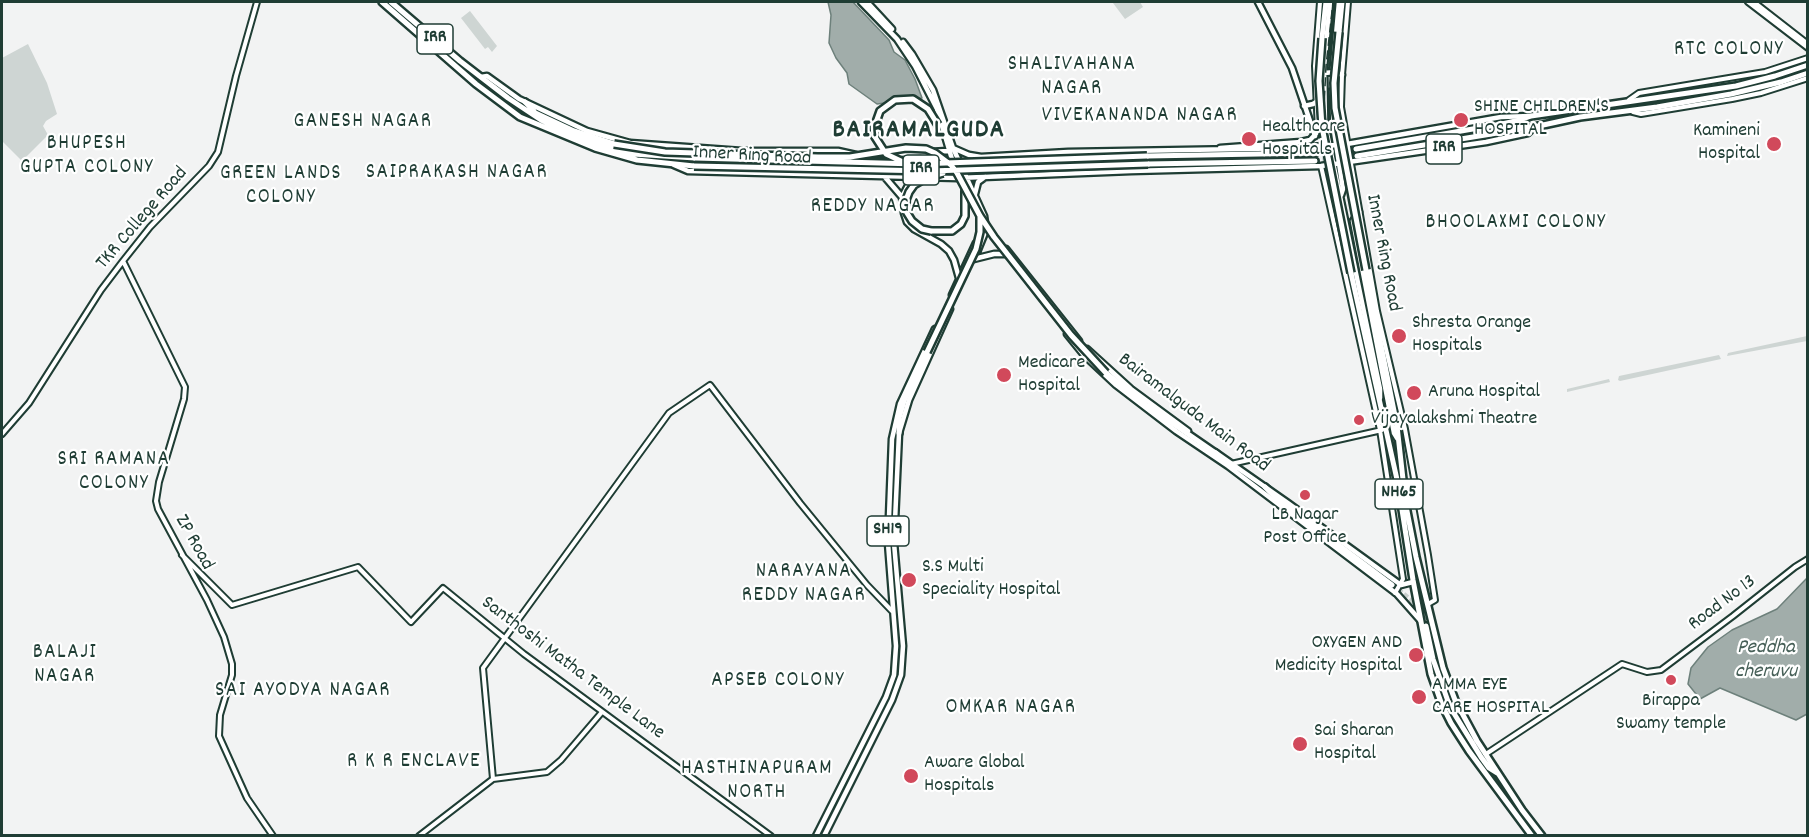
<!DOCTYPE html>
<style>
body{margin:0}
#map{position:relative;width:1809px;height:837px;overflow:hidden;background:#f2f3f3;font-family:Dekko,sans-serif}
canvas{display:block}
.frame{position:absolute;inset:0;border:3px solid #1f3d34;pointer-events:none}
</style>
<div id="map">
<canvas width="1809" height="837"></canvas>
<div class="frame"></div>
</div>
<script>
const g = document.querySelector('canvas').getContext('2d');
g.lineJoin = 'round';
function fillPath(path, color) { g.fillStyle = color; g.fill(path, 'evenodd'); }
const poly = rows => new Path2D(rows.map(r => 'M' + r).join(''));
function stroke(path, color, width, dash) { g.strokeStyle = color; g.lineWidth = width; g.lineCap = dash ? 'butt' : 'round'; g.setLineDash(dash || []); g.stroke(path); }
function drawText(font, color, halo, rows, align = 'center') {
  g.font = font + ' Dekko,sans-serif'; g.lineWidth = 4.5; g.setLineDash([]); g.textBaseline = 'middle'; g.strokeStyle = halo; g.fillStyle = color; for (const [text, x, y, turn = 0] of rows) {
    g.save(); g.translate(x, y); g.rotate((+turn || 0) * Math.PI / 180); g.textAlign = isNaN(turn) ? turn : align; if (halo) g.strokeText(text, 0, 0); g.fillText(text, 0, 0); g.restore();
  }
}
fillPath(poly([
 [1116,2,1140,2,1143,7,1125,19,1113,3],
 [470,11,497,46,492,52,488,47,485,49,461,18],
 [28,44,47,83,57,114,46,121,43,126,48,135,22,161,2,141,2,58],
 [1807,336,1807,341,1727,356,1728,353],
 [1719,355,1721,359,1620,381,1618,380,1619,376],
 [1609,379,1610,382,1567,392,1567,389]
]), '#ced5d3');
const water = poly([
 [828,2,853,2,889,40,894,52,905,60,915,79,922,98,877,104,849,84,847,73,836,58,829,43,831,15,828,2],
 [1807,578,1807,714,1796,720,1720,688,1700,699,1688,684,1691,668,1708,647,1732,630,1777,609,1807,578]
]);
fillPath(water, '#a1adaa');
stroke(water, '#6d807b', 1.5);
stroke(poly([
 [1315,153,1331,151],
 [1315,161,1331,159],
 [1392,585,1416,604,1422,612,1426,626]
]), '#c8cfcd', 5, [5, 2.5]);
const tertiary = poly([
 [1348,2,1342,75,1341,107,1377,311,1405,429,1428,555,1435,600,1428,604],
 [1748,2,1808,48],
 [1754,2,1808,44],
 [1629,100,1639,93,1765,72,1808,58],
 [1633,112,1641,114,1732,99,1761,93,1808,78],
 [1318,130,1315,66,1320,2],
 [1321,166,1380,430,1403,579,1395,593],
 [123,261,185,387,184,399,159,482,156,501,158,509,207,600,224,637,232,664,232,675,220,715,219,736,247,798,273,836],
 [2,434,29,403,101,290,123,261,150,227,209,166,218,152,236,76,257,2],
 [1231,464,1382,430],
 [182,555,232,605,358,567,411,622,443,588,524,654,771,836],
 [1486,754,1622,664,1647,672,1661,670,1733,616,1795,567,1808,559],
 [493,779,483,668,669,413,710,385,800,503,867,585,892,611],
 [419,836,493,779,547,772,561,760,602,712]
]);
const secondary = poly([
 [1258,2,1292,68,1315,136],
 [1006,249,1079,341],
 [1067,334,1084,355,1116,385,1176,431,1228,466,1397,594,1420,620],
 [1087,349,1131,389,1188,431],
 [1215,452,1288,503,1401,585,1413,582]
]);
const primary = poly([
 [861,2,897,39,915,66,937,109,954,166],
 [867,2,892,29],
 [1330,2,1324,67,1325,124,1380,389,1380,398],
 [903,42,912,54,933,90,953,148,984,216,986,230,977,252],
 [1333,68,1339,2],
 [1324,73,1336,72,1342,75],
 [481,77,487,76,519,99,587,131,630,143,742,151,838,151,856,155],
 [1332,91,1334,131,1343,189,1341,195],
 [1304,106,1313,104,1321,99],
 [953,148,969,155,981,157,1068,152,1300,148,1347,144,1501,117,1531,116],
 [1220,148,1301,142,1310,140,1324,125],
 [925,153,902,197,904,213,907,222,914,229,941,244,949,251,954,260,959,278],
 [873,155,948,151],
 [674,165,688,171,958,178,1131,171,1321,166,1486,142,1528,133,1534,127],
 [884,176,902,197],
 [975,194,978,182,985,177],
 [1359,212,1353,221,1394,433,1397,438],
 [974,259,994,254,1006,254],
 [952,295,976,243],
 [816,836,886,697,894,675,896,646,888,543,892,439,900,404,935,329],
 [824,836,892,700,901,675,903,646,894,543,899,433,909,400,950,309]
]);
const trunk = poly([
 [382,2,476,84,520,117,595,148,637,160,694,166],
 [391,2,460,61,508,98,541,120,579,138,633,154,695,158],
 [1339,32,1342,2],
 [1322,38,1326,2],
 [525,102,534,111],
 [529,110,574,131,614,144],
 [1356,149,1502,124,1520,120,1531,116,1736,86,1775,76,1808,65],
 [1147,156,1315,153],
 [1357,156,1534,127,1580,117,1657,107,1731,94,1781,82,1808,73],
 [1148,164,1315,161],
 [931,231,952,231,961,224,965,216,965,191],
 [1366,270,1397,426,1406,506,1416,557,1443,668,1455,700,1477,741,1522,810,1542,836],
 [1351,273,1398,484,1413,580,1431,674,1442,705,1451,723,1469,751,1532,836],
 [1106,373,1146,405,1217,454],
 [899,433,899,418,904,401,927,352],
 [1265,487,1276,498,1392,585],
 [1426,626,1433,659,1450,707,1481,757,1489,768,1497,773]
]);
stroke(tertiary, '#1f3d34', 8);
stroke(secondary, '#1f3d34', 9);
stroke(primary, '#1f3d34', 9);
stroke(trunk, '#1f3d34', 10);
stroke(tertiary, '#fff', 4);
stroke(secondary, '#fff', 4.5);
stroke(primary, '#fff', 4.5);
stroke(trunk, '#fff', 5);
stroke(poly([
 [1328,140,1324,107,1326,66,1333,2]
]), '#1f3d34', 1.5, [9, 4.5]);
const trunkBridge = poly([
 [1339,32,1334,83,1335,108,1366,270],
 [1322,38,1319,81,1322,127,1351,273],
 [614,144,665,152,818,157,850,157,906,148,926,149,935,153,951,165,957,173,980,216,994,237,1071,335,1106,373],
 [695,158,917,164,1147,156],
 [903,162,886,154,875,137,874,128,880,111,895,100,913,99,928,109,938,125],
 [694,166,930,171,1148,164],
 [931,231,922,229,912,221,907,213,906,200,909,192,914,185,926,178,943,173],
 [927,352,976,249,980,232,980,217]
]);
stroke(trunkBridge, '#1f3d34', 10, []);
stroke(trunkBridge, '#fff', 5);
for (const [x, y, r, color] of [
 [1461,120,8,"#d1495b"],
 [1249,139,8,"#d1495b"],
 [1774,144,8,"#d1495b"],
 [1399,336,8,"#d1495b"],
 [1004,375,8,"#d1495b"],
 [1414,393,8,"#d1495b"],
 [1359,420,6,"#d1495b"],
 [1305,495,6,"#d1495b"],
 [909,580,8,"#d1495b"],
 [1416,655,8,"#d1495b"],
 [1671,680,6,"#d1495b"],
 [1419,697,8,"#d1495b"],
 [1300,744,8,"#d1495b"],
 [911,776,8,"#d1495b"]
]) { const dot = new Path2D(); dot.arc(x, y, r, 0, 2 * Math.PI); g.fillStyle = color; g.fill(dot); stroke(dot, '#fff', 2); }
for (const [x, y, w] of [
 [435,39,36],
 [1444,149,36],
 [921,170,36],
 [1399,494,48],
 [888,531,42]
]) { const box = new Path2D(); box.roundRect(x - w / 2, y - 15, w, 30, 4.5); g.fillStyle = '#fff'; g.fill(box); stroke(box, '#1f3d34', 1.5); }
drawText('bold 18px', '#1f3d34', null, [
 ["IRR",435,39],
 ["IRR",1444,149],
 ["IRR",921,170],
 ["NH65",1399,494],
 ["SH19",888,531]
]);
drawText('20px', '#1f3d34', '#fff', [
 ["SHINE CHILDREN'S",1474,108],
 ["HOSPITAL",1474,131],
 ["Healthcare",1262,128],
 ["Hospitals",1262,151],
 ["Kamineni",1760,132,"right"],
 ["Hospital",1760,155,"right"],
 ["Shresta Orange",1412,324],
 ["Hospitals",1412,347],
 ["Medicare",1018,364],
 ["Hospital",1018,387],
 ["Aruna Hospital",1428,393],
 ["Vijayalakshmi Theatre",1371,420],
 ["LB Nagar",1305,516,"center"],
 ["Post Office",1305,539,"center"],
 ["S.S Multi",922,568],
 ["Speciality Hospital",922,591],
 ["OXYGEN AND",1402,644,"right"],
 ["Medicity Hospital",1402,667,"right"],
 ["AMMA EYE",1432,686],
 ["CARE HOSPITAL",1432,709],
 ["Birappa",1671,702,"center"],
 ["Swamy temple",1671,725,"center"],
 ["Sai Sharan",1314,732],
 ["Hospital",1314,755],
 ["Aware Global",924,764],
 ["Hospitals",924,787]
], 'left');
drawText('20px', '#1f3d34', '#fff', [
 ["Inner Ring Road",752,157,3],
 ["TKR College Road",143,219,-49],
 ["Inner Ring Road",1382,253,79],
 ["Bairamalguda Main Road",1193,414,37],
 ["ZP Road",193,543,61],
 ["Road No 13",1723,604,-37],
 ["Santhoshi Matha Temple Lane",572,669,37]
]);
g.letterSpacing = '1.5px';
drawText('21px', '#1f3d34', '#fff', [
 ["RTC COLONY",1729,51],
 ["SHALIVAHANA",1072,66],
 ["NAGAR",1072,90],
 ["VIVEKANANDA NAGAR",1140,117],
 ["GANESH NAGAR",363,123],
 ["BHUPESH",87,145],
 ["GUPTA COLONY",87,169],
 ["SAIPRAKASH NAGAR",457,174],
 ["GREEN LANDS",281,175],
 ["COLONY",281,199],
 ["REDDY NAGAR",873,208],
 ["BHOOLAXMI COLONY",1516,224],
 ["SRI RAMANA",114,461],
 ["COLONY",114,485],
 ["NARAYANA",804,573],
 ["REDDY NAGAR",804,597],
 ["BALAJI",65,654],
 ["NAGAR",65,678],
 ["APSEB COLONY",778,682],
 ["SAI AYODYA NAGAR",303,692],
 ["OMKAR NAGAR",1011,709],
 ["R K R ENCLAVE",414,763],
 ["HASTHINAPURAM",757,770],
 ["NORTH",757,794]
]);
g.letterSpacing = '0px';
drawText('italic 21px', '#465f57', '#fff', [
 ["Peddha",1766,649],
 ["cheruvu",1766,673]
]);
g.letterSpacing = '1.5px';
drawText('bold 26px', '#1f3d34', '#fff', [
 ["BAIRAMALGUDA",919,132]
]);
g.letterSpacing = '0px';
</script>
